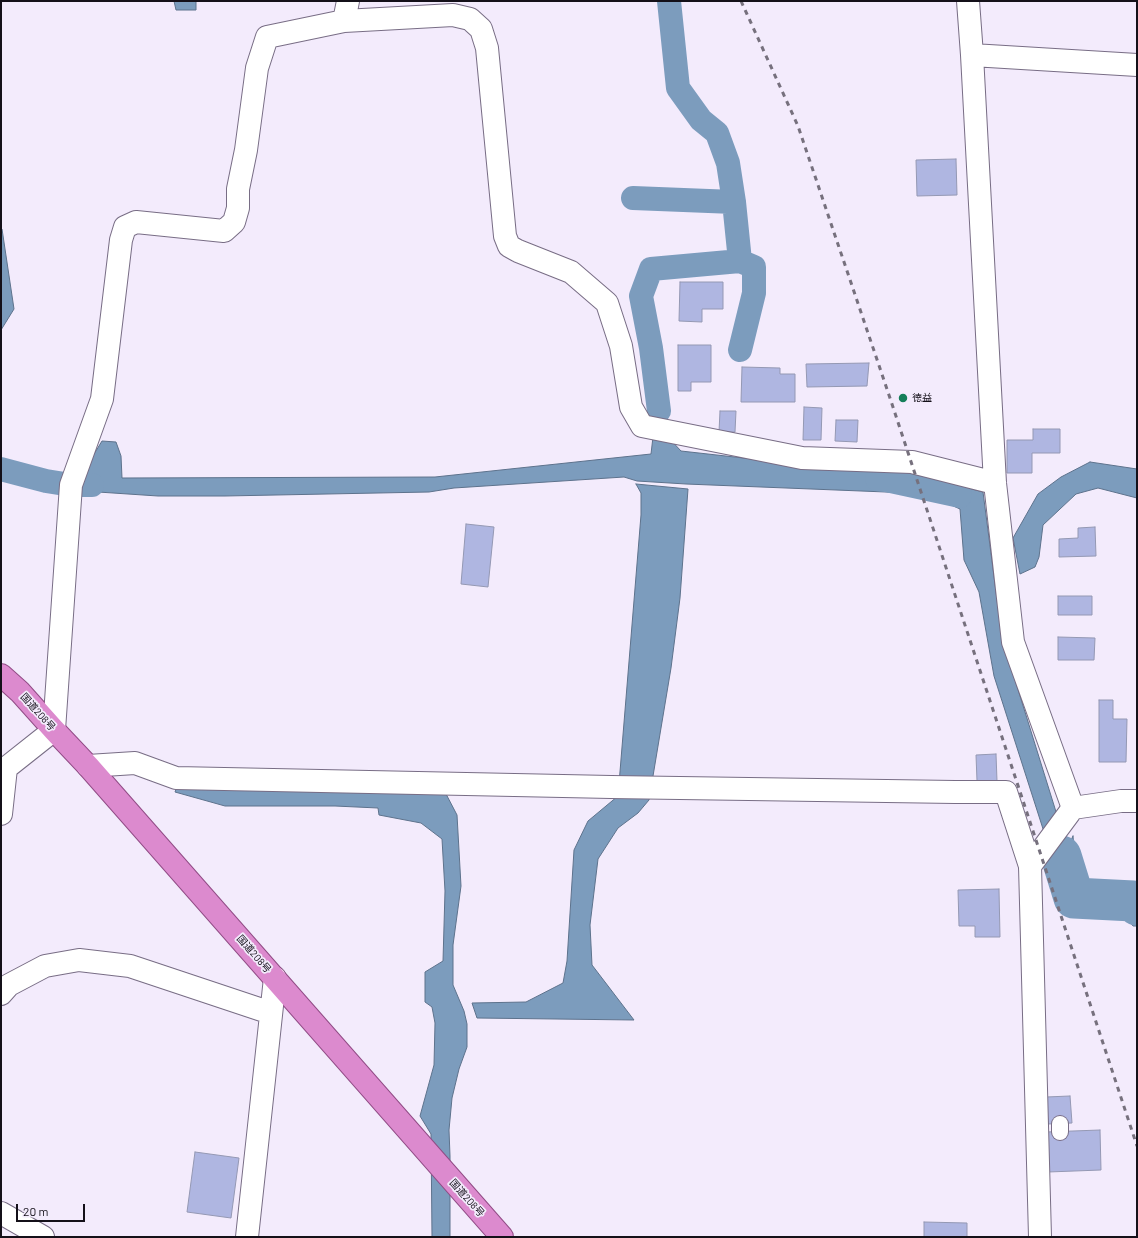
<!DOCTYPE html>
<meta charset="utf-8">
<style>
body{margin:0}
#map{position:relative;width:1138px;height:1238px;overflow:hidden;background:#f3ebfc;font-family:Barlow,sans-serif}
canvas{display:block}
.frame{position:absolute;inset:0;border:2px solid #141019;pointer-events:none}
.scale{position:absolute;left:16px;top:1204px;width:69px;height:18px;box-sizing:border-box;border:2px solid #141019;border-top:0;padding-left:5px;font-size:12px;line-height:14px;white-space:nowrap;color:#141019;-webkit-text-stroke:3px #f3ebfc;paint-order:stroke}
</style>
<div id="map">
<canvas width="1138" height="1238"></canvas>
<div class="frame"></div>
<div class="scale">20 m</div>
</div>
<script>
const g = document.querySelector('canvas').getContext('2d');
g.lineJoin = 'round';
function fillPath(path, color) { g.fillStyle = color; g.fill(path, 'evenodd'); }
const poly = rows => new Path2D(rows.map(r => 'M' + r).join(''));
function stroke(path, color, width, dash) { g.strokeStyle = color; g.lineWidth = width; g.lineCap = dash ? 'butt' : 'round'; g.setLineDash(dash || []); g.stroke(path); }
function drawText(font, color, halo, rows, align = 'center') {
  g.font = font + ' Barlow,"Noto Sans JP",sans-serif'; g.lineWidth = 3.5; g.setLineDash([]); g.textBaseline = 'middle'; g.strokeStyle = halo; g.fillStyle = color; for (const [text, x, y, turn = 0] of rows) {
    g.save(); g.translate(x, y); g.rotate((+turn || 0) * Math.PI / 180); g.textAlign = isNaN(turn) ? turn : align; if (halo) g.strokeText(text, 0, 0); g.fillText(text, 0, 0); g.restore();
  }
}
const water = poly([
 [174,1,196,1,196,10,176,10,174,1],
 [1,229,2,229,14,309,1,330,1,229],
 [653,437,668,437,681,451,797,464,889,472,908,478,911,493,686,484,637,481,624,477,454,488,429,492,225,496,158,496,83,491,83,472,102,441,116,442,121,456,122,478,435,477,651,454,653,437],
 [1090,462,1137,469,1137,498,1098,488,1076,494,1043,525,1039,557,1035,567,1020,574,1013,538,1038,494,1061,477,1090,462],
 [925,476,983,492,1002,638,1057,815,1044,832,994,676,979,592,964,560,960,509,929,495,925,476],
 [636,484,688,489,680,598,671,668,649,800,638,813,618,828,598,859,590,925,592,965,634,1020,477,1018,472,1003,526,1002,563,983,567,961,574,850,588,821,618,796,641,515,641,493,636,484],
 [178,784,445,792,457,815,461,886,453,945,453,985,464,1011,467,1024,467,1047,459,1069,452,1098,449,1130,450,1156,450,1237,432,1237,431,1134,420,1116,434,1065,435,1023,432,1007,425,1002,425,972,443,961,445,891,442,839,421,823,379,815,378,808,335,806,225,806,175,792,178,784],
 [1073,836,1077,888,1137,890,1137,926,1133,926,1120,909,1073,909,1059,866,1073,836]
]);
fillPath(water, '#7c9cbd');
stroke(water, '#5d728c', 1);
stroke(poly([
 [669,1,678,88,701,120,717,133,728,163,734,202,740,261,754,267,754,293,740,350],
 [633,198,734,202],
 [659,411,651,348,641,296,651,269,740,261],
 [1,469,46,481,71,485,92,485],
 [877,479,886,480,960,496]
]), '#7c9cbd', 24);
stroke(poly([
 [1061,856,1074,898,1133,901,1137,905]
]), '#7c9cbd', 41);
const building = poly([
 [956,159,957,195,917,196,916,160,956,159],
 [680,282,723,282,723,309,702,309,702,322,679,321,680,282],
 [678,345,711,345,711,382,691,382,691,391,678,391,678,345],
 [869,363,867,386,807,387,806,364,869,363],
 [742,367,780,368,780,374,795,374,795,402,741,402,742,367],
 [804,407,822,408,821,440,803,440,804,407],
 [720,411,736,411,735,432,719,432,720,411],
 [836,420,858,420,857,442,835,441,836,420],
 [1033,429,1060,429,1060,453,1032,453,1032,473,1007,473,1007,440,1033,440,1033,429],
 [466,524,494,527,488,587,461,584,466,524],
 [1095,527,1096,556,1059,557,1059,539,1078,538,1078,528,1095,527],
 [1058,596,1092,596,1092,615,1058,615,1058,596],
 [1058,637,1095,638,1094,660,1058,660,1058,637],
 [1099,700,1113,700,1113,719,1127,719,1126,762,1099,762,1099,700],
 [996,754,997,781,977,781,976,755,996,754],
 [999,889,1000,937,975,937,975,926,959,926,958,890,999,889],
 [1070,1096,1072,1123,1048,1124,1046,1097,1070,1096],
 [1100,1130,1101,1170,1048,1172,1046,1132,1100,1130],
 [195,1152,239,1158,231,1218,187,1212,195,1152],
 [924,1222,967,1223,967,1237,924,1237,924,1222]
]);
fillPath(building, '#afb6e1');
stroke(building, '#9498b3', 1);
const pedestrian = poly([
 [1060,1124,1060,1132]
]);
const minor = poly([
 [968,1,972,55,995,483,1013,642,1073,808],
 [344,21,348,1],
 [972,55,1137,65],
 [88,766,135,763,176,778,611,787,955,792,1006,792,1030,866],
 [1,772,54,730,71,485,102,399,121,240,125,227,136,222,224,231,234,222,238,208,238,189,246,150,257,68,267,37,344,21,453,15,470,19,481,29,487,48,505,236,509,246,518,251,571,272,607,303,621,346,631,407,642,426,802,458,912,462,995,483],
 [1,814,6,768],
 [1,994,9,985,45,966,79,960,130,966,271,1013],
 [1,1213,43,1237],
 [247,1237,275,978]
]);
const tertiary = poly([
 [1040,1237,1030,866,1073,808,1121,801,1137,801]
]);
const trunk = poly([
 [1,675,20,692,54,730,88,766,502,1237]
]);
stroke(pedestrian, '#786d85', 18);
stroke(minor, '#786d85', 24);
stroke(tertiary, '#786d85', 24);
stroke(trunk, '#914c86', 24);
stroke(pedestrian, '#fff', 16);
stroke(minor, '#fff', 22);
stroke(tertiary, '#fff', 22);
stroke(trunk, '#dc8ace', 22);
stroke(poly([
 [741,1,798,126,891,401,1137,1146]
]), '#76707d', 3, [5, 5]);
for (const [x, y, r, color] of [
 [903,398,5,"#147e59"]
]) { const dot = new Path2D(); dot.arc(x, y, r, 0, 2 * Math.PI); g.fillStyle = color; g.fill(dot); stroke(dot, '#f3ebfc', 1.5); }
drawText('10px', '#141019', '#f3ebfc', [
 ["徳益",912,398]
], 'left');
drawText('10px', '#141019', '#f3ebfc', [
 ["国道208号",38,712,48],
 ["国道208号",254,954,49],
 ["国道208号",467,1198,48]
]);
</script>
